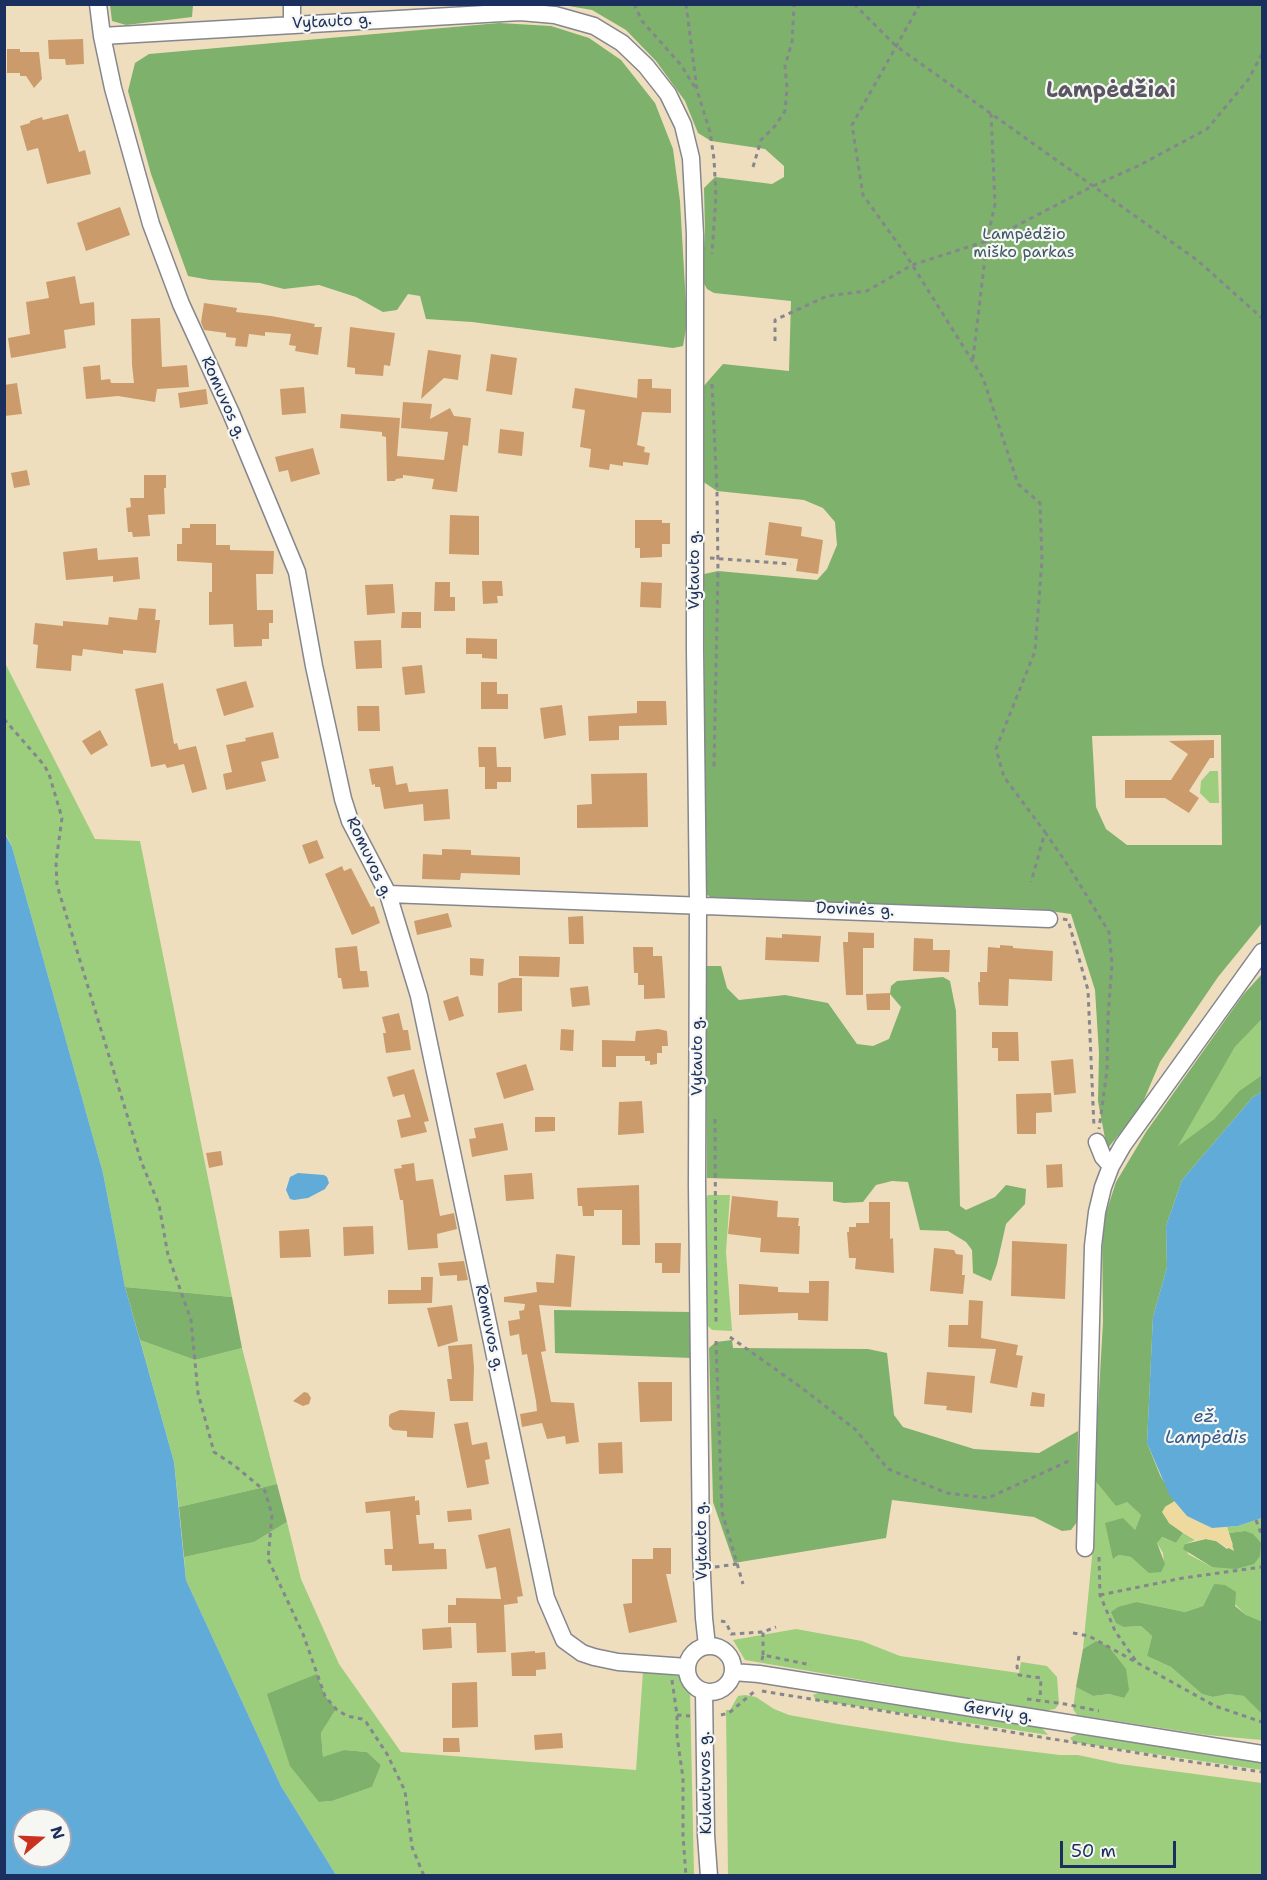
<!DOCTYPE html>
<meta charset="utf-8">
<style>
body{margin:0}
#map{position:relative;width:1267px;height:1880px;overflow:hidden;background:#efdebd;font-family:"Shantell Sans",sans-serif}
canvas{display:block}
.frame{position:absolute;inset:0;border:6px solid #1b2f5e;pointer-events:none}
.north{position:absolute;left:12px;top:1808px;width:60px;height:60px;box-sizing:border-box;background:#f6f6f2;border:2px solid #9ea6b7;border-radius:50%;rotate:71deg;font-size:16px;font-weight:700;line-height:24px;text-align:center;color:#1b2f5e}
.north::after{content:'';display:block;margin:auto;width:21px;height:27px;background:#c8321e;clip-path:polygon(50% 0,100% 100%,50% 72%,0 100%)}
.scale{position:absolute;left:1060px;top:1841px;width:116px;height:27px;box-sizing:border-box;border:3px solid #1b2f5e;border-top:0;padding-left:8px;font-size:18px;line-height:21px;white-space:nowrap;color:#1b2f5e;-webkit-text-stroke:4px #f6f6f2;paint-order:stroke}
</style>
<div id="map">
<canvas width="1267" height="1880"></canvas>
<div class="frame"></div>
<div class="north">N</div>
<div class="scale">50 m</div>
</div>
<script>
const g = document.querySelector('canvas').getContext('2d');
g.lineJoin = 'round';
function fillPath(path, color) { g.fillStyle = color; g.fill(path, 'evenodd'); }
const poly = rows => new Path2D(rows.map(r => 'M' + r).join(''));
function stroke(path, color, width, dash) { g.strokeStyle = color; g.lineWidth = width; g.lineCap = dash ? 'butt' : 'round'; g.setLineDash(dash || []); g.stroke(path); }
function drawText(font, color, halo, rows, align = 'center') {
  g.font = font + ' "Shantell Sans",sans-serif'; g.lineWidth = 4.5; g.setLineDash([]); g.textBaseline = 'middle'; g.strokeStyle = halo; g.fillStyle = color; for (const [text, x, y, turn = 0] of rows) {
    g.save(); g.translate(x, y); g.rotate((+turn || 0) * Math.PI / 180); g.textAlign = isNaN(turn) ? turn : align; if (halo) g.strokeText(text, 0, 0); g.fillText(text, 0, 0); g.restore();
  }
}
fillPath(poly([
 [4,661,95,839,140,841,232,1297,125,1287,103,1173,12,847,5,832],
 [1210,771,1218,771,1219,803,1210,803,1200,793,1201,781],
 [1262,1019,1262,1075,1239,1091,1214,1119,1177,1147,1235,1047],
 [708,1195,730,1195,726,1252,732,1331,712,1330,707,1325,703,1201],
 [140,1340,195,1360,242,1348,277,1484,179,1507,174,1462],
 [1094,1479,1127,1502,1141,1515,1135,1530,1114,1559,1119,1555,1131,1557,1140,1564,1164,1564,1163,1553,1157,1543,1161,1537,1176,1543,1183,1533,1195,1540,1185,1544,1188,1554,1212,1567,1245,1531,1229,1533,1227,1527,1238,1526,1262,1518,1262,1621,1260,1622,1246,1615,1214,1584,1203,1606,1185,1612,1137,1602,1124,1627,1141,1626,1152,1636,1147,1656,1171,1667,1202,1694,1213,1697,1228,1694,1245,1696,1262,1714,1262,1740,1207,1735,1077,1715,1073,1709,1076,1687,1093,1696,1109,1694,1124,1698,1096,1641,1083,1649,1092,1557],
 [287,1522,301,1579,339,1664,401,1752,636,1770,643,1672,680,1676,687,1681,690,1691,694,1875,336,1875,281,1786,186,1580,184,1557,254,1542],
 [317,1674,325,1696,336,1709,321,1733,323,1758,344,1750,367,1752,381,1765,372,1787,332,1801,319,1802],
 [796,1629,862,1641,900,1656,1019,1673,1021,1662,1047,1666,1057,1677,1059,1704,1055,1709,1043,1711,745,1660,733,1640],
 [818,1693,1042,1728,1048,1735,816,1700,813,1695],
 [745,1695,756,1697,774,1709,789,1715,838,1724,961,1743,1060,1755,1078,1755,1120,1764,1262,1783,1262,1875,728,1875,726,1710,730,1710,738,1696],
 [1077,1734,1262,1762,1262,1770,1073,1742,1070,1738]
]), '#9cce7d');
fillPath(poly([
 [110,5,193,5,192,17,126,25,112,21],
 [563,5,1262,5,1262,923,1218,977,1160,1062,1140,1109,1107,1149,1098,1101,1099,1053,1095,990,1071,914,1035,909,711,898,705,893,704,574,718,571,817,580,827,569,837,545,835,522,823,508,804,500,717,491,702,481,702,388,723,364,789,371,791,301,714,293,707,289,702,280,705,232,704,188,715,177,772,184,784,177,784,166,765,149,711,141,698,133,685,101,656,61,626,30,592,10],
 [1221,735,1222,845,1127,845,1106,829,1096,807,1092,736],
 [499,23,551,26,589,38,621,60,655,103,673,149,680,201,687,322,683,346,673,348,472,322,426,319,420,296,408,294,397,310,383,312,356,297,319,285,284,289,260,283,210,280,188,276,151,174,128,91,135,63,149,54],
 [705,966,721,966,727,988,739,1000,785,995,828,1003,857,1044,873,1046,889,1039,901,1007,890,994,891,986,897,981,943,977,950,981,956,1011,960,1206,966,1210,995,1197,1006,1185,1026,1189,1025,1204,1006,1224,997,1264,991,1281,973,1273,972,1250,966,1242,948,1231,920,1230,908,1182,892,1181,876,1185,863,1202,844,1203,833,1201,833,1182,707,1178],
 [1262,974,1262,1019,1235,1047,1178,1146,1214,1119,1239,1091,1262,1075,1262,1092,1253,1097,1182,1180,1166,1226,1167,1267,1153,1317,1147,1443,1160,1475,1175,1501,1165,1507,1169,1523,1183,1533,1176,1543,1162,1537,1157,1543,1165,1564,1161,1572,1149,1573,1131,1557,1119,1555,1113,1559,1105,1523,1123,1518,1135,1530,1141,1515,1127,1502,1116,1506,1094,1479,1103,1322,1102,1225,1116,1182,1146,1132,1243,995],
 [125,1287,232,1297,242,1348,195,1360,140,1340],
 [554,1310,690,1312,692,1358,555,1353],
 [732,1340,733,1348,868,1349,887,1353,894,1415,903,1427,974,1449,1039,1453,1078,1431,1077,1522,1071,1530,1062,1531,1034,1517,892,1500,886,1538,734,1563,713,1502,709,1348,716,1342],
 [277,1484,287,1522,254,1542,184,1557,179,1507],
 [1245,1531,1253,1534,1261,1543,1260,1556,1254,1564,1236,1569,1212,1567,1183,1549,1185,1544,1206,1539,1216,1541,1227,1549,1233,1545,1229,1533],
 [1214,1584,1225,1585,1236,1592,1235,1606,1246,1615,1260,1621,1262,1621,1262,1714,1244,1696,1228,1694,1213,1697,1202,1694,1171,1667,1147,1656,1152,1636,1141,1626,1124,1627,1116,1623,1111,1612,1118,1607,1137,1602,1185,1612,1203,1606],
 [1096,1641,1109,1647,1126,1669,1129,1690,1124,1698,1109,1694,1093,1696,1076,1687,1083,1649],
 [317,1674,325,1696,336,1709,321,1733,323,1757,344,1750,367,1752,381,1765,372,1787,332,1801,319,1802,290,1766,267,1694]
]), '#7db16c');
fillPath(poly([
 [1175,1501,1187,1516,1212,1528,1227,1527,1234,1551,1216,1541,1206,1539,1195,1540,1169,1523,1162,1512,1165,1507]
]), '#eeda9e');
fillPath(poly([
 [4,832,12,847,103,1173,125,1287,174,1462,186,1580,281,1786,336,1875,5,1875],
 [24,1820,60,1820,60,1856,24,1856],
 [1262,1092,1262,1518,1238,1526,1212,1528,1187,1516,1170,1496,1147,1443,1153,1317,1167,1267,1166,1226,1182,1180,1253,1097],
 [298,1173,324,1175,327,1177,329,1183,325,1189,308,1198,294,1200,290,1199,286,1190,290,1177]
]), '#60abd8');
fillPath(poly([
 [83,39,84,64,66,65,65,59,49,59,48,40],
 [7,49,20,49,20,52,39,52,42,79,34,88,26,76,20,76,20,73,7,73],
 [68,114,79,152,85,150,91,174,47,184,38,148,27,151,20,126,30,123,30,121,42,117,43,120],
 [120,207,130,235,86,251,77,223],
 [75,276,80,304,94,302,95,325,64,330,66,348,11,358,8,338,30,334,26,302,49,298,46,282],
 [204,303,237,308,236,312,271,316,315,324,314,327,322,327,318,355,295,351,296,346,289,345,291,334,265,332,265,336,249,334,247,347,235,346,236,338,226,337,226,333,204,330,201,322],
 [160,318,162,367,187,365,189,387,157,389,155,402,118,396,86,399,83,367,100,365,101,380,110,379,111,383,134,383,132,365,131,319],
 [350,327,395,333,390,366,384,365,383,376,355,374,355,368,347,367],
 [428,350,461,355,458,380,444,378,421,399],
 [491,354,517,358,512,395,486,391],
 [638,379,652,379,652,388,671,389,671,413,642,412,637,445,645,447,644,452,650,453,648,465,623,462,623,466,610,464,609,470,589,467,591,449,580,447,585,410,572,408,575,388,637,398],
 [17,383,22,414,4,416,4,385],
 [304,387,306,413,282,415,280,389],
 [206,389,208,404,180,408,178,393],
 [403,402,432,404,430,419,450,408,454,416,471,418,468,446,463,445,457,492,432,489,434,479,403,475,403,478,396,479,395,481,387,481,386,437,382,436,382,432,340,428,341,414,400,418,397,456,444,460,448,432,401,428],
 [500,429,524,432,522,456,498,453],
 [313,448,320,474,291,482,288,470,279,472,275,457],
 [27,470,30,485,14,488,11,473],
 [144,475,166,475,166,488,164,488,165,514,148,515,150,536,133,537,132,532,128,532,126,508,131,507,130,498,144,498],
 [450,515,479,516,479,555,449,554],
 [635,520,662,520,662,523,670,523,670,544,662,544,662,557,640,558,640,548,635,548],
 [769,522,802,527,801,536,823,540,818,574,796,571,798,559,765,555],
 [190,524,216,524,216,545,230,545,230,550,274,551,273,574,256,574,257,610,273,610,273,623,269,623,269,639,262,639,262,646,234,647,233,624,209,625,209,592,212,592,212,563,177,561,177,544,182,544,182,528,190,528],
 [97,548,98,560,138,557,140,579,113,582,113,576,66,580,63,552],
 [482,581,502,581,503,596,497,596,498,603,483,604],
 [435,582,450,582,450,597,455,597,455,611,434,611],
 [641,582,662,583,661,608,640,607],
 [393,584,395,613,367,615,365,585],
 [139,608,156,609,155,620,160,620,156,653,123,650,123,654,83,649,82,656,72,655,71,671,36,668,38,645,33,644,35,623,63,626,63,621,108,625,109,617,137,620],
 [402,612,421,612,421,628,401,628],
 [466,638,497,639,497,659,482,658,482,654,466,654],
 [381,640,382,668,356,669,354,641],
 [422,665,425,693,405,695,402,667],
 [246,681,254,707,224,716,216,689],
 [481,682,497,682,497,694,508,694,508,709,481,709],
 [163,683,174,744,177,743,179,750,196,746,207,789,192,793,184,764,167,768,165,764,151,767,135,689],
 [637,701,666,701,667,725,619,726,619,740,589,741,588,716,637,713],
 [562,705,566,735,544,739,540,708],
 [357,706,379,706,380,731,358,731],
 [100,730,108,745,91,755,82,741],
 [273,732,279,758,261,762,266,781,226,790,223,774,232,772,226,745,246,741,245,738],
 [1214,740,1214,758,1210,758,1189,791,1199,798,1189,813,1165,798,1125,798,1125,780,1171,780,1188,754,1169,741],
 [478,747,496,747,497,767,511,767,511,782,497,782,497,789,485,789,485,767,479,767],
 [393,766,396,785,407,783,409,792,448,789,450,819,424,821,423,804,384,809,380,787,375,787,375,784,372,785,369,769],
 [647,773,648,827,577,828,577,805,592,804,591,774],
 [317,840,324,858,309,864,302,845],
 [442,849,471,850,471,855,520,857,520,875,461,873,460,880,422,879,423,854,442,855],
 [342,866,344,871,351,868,371,907,374,906,380,923,352,935,325,874],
 [448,913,452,927,417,935,414,921],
 [583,916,584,944,569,944,568,917],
 [848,932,874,933,874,948,863,948,863,995,846,995,843,942,848,942],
 [782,934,821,936,819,962,765,960,766,937,782,938],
 [914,938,933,939,933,950,950,950,949,972,913,971],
 [1000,945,1013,946,1013,948,1053,951,1052,981,1009,979,1008,1006,979,1005,978,982,980,982,980,972,987,972,988,947,1000,948],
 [357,946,360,971,367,971,369,987,343,989,341,978,338,978,335,948],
 [633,947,653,947,653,956,662,956,665,998,644,999,644,985,638,985,638,973,634,973],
 [519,956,560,957,559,977,519,976],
 [470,958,484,959,483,976,470,975],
 [512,978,522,978,522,1011,498,1013,498,983],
 [588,986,590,1005,572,1007,570,988],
 [890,993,890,1010,867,1010,866,994],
 [458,996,464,1016,449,1021,443,1001],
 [399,1013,403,1030,408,1030,411,1050,386,1053,383,1033,386,1033,382,1017],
 [561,1029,574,1030,573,1051,560,1050],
 [658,1029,667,1031,668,1046,662,1046,662,1053,657,1053,657,1064,650,1065,650,1061,645,1061,645,1056,616,1056,616,1067,602,1067,602,1040,635,1041,636,1031],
 [992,1032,1018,1032,1019,1061,998,1061,998,1048,992,1048],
 [1073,1059,1076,1093,1054,1095,1051,1061],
 [526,1064,534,1090,504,1099,496,1073],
 [414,1069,429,1121,424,1122,427,1132,401,1138,397,1120,411,1117,404,1094,393,1097,387,1077],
 [1051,1093,1052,1112,1036,1113,1036,1134,1017,1134,1016,1094],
 [642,1101,644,1133,618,1135,619,1102],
 [535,1117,555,1117,555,1131,535,1132],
 [503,1123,508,1150,472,1157,469,1139,476,1138,474,1128],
 [221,1151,223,1165,209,1168,206,1153],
 [414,1163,416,1181,433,1179,440,1216,454,1213,457,1229,437,1234,438,1248,408,1250,403,1200,400,1200,394,1169,402,1168,401,1165],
 [1062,1164,1063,1187,1047,1188,1046,1165],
 [532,1173,534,1199,506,1201,504,1175],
 [639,1185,640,1245,622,1245,622,1210,594,1210,594,1216,583,1216,582,1206,578,1206,577,1188],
 [732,1196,778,1201,777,1217,799,1218,798,1226,800,1226,799,1254,760,1252,761,1238,728,1234],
 [869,1202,890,1202,890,1239,893,1238,894,1273,855,1269,856,1258,849,1258,847,1232,849,1232,849,1227,856,1227,856,1223,869,1223],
 [373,1226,374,1254,344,1256,343,1227],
 [309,1229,311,1257,280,1258,279,1231],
 [1012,1241,1067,1244,1065,1299,1011,1296],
 [655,1243,681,1243,680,1273,662,1273,662,1263,655,1263],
 [934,1248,954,1250,956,1254,963,1255,962,1275,965,1275,963,1294,930,1291],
 [556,1254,575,1256,571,1307,539,1305,546,1351,541,1352,551,1402,574,1403,579,1442,566,1444,565,1436,547,1439,542,1423,522,1427,520,1414,537,1411,536,1401,527,1354,522,1355,519,1334,510,1336,508,1321,520,1319,519,1311,524,1310,525,1304,504,1302,504,1297,537,1292,536,1282,554,1283],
 [464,1261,468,1280,457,1281,457,1275,440,1276,438,1263],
 [421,1277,433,1277,432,1303,388,1304,388,1290,421,1290],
 [809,1281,829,1281,828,1321,798,1320,798,1313,739,1315,739,1284,778,1287,778,1292,809,1293],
 [969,1300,983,1301,981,1338,1018,1345,1016,1355,1023,1356,1017,1388,990,1383,996,1349,948,1347,949,1325,968,1325],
 [452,1305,458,1341,438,1347,427,1308],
 [472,1344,474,1367,473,1401,450,1401,447,1379,452,1379,448,1346],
 [927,1372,975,1376,972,1413,946,1410,947,1406,924,1404],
 [638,1382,672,1382,672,1421,640,1422],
 [304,1392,308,1393,311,1398,309,1404,303,1406,293,1401],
 [1032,1392,1045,1394,1044,1407,1030,1406],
 [400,1410,435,1412,433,1438,407,1437,407,1431,393,1430,389,1426,389,1417,390,1414],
 [468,1422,472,1445,487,1442,490,1459,485,1460,489,1484,467,1488,454,1424],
 [622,1442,623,1473,599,1474,598,1443],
 [415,1496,415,1501,419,1500,420,1515,416,1515,419,1544,434,1543,434,1549,446,1549,447,1569,392,1571,392,1565,385,1565,384,1549,393,1549,390,1511,366,1513,365,1502],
 [471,1509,472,1520,448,1522,447,1511],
 [510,1528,523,1596,517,1597,518,1603,504,1605,506,1652,477,1653,476,1623,448,1623,448,1605,456,1605,456,1598,501,1599,496,1567,486,1569,478,1535],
 [653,1548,671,1548,671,1574,666,1574,677,1622,629,1633,623,1604,632,1603,632,1559,653,1559],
 [451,1627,452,1648,423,1650,422,1629],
 [535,1651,535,1653,545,1652,546,1669,536,1670,536,1676,512,1676,511,1653],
 [477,1682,478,1727,452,1728,452,1683],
 [562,1733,563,1748,535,1750,534,1735],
 [443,1738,459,1738,460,1752,443,1752]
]), '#cb9b6c');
const minor = poly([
 [98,4,102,36,113,88,151,224,181,304,231,413,297,572,314,666,343,799,350,821,388,894,419,996,546,1598,564,1640,582,1653,594,1657,618,1662,687,1667],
 [292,4,292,24],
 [102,36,520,12,555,15,594,26,622,43,646,66,668,94,683,125,691,158,695,234,695,650,698,905,697,1184,701,1553,704,1618,707,1646],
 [388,894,1049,919],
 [1097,1142,1103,1157,1111,1166],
 [1085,1548,1093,1246,1097,1212,1103,1187,1111,1166,1123,1145,1262,952],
 '687 1669a23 23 0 1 1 46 0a23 23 0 1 1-46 0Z',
 [733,1672,759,1674,1262,1754],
 [704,1691,706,1835,709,1876]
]);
stroke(minor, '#85868e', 19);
stroke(poly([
 [634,4,642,21,681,65,696,89],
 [686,4,697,90,710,132,714,159,716,196,712,254],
 [854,4,896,46,1197,260,1262,318],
 [920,4,852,125,863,195,906,255,983,378,1018,484,1040,503,1042,560,1035,651,996,749,1004,777,1045,832,1031,882],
 [753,167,761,140,775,126,785,111,787,88,785,66,792,42,794,4],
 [775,341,775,320,827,296,867,291,912,265,987,241,1093,186,1138,166,1207,129,1248,80,1262,54],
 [973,359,987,241,995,204,991,114],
 [712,384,717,491,718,571,714,767],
 [710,558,791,564],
 [4,719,44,765,49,774,62,818,56,862,57,885,141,1161,159,1205,168,1255,191,1320,198,1393,214,1452,235,1466,265,1491,272,1515,268,1559,303,1634,325,1696,336,1709,347,1716,362,1719,366,1722,387,1754,405,1791,412,1847,424,1876],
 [1045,832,1069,867,1109,932,1112,964,1108,1017,1107,1070,1099,1129],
 [1063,919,1068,920,1088,990,1094,1127],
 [715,1119,716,1325],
 [730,1337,802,1388,856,1430,888,1469,947,1493,988,1498,1071,1460],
 [716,1341,722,1512,743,1584],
 [1256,1520,1262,1536],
 [1099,1557,1100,1595,1115,1631,1136,1661],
 [715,1567,737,1564],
 [1100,1595,1183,1578,1262,1567],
 [721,1621,726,1622,731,1634,763,1632,776,1627],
 [1073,1633,1089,1636,1215,1706,1262,1722],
 [763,1655,763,1632],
 [1019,1656,1017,1667,1019,1675,1041,1678,1040,1700],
 [762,1660,763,1655,811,1665],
 [672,1680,677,1715,677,1736,683,1778,683,1836,686,1876],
 [762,1691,1186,1761,1262,1772],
 [1027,1699,1065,1704,1099,1711],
 [677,1715,690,1716],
 [721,1715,729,1713,756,1690]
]), '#85868e', 3, [4.5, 4.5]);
stroke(minor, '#fff', 16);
drawText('16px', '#1b2f5e', '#f6f6f2', [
 ["Vytauto g.",332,22,-3],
 ["Romuvos g.",223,398,66],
 ["Vytauto g.",695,570,-90],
 ["Romuvos g.",369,858,65],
 ["Dovinės g.",855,910,2],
 ["Vytauto g.",698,1056,-90],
 ["Romuvos g.",489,1328,78],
 ["Vytauto g.",702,1541,-91],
 ["Gervių g.",998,1712,9],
 ["Kulautuvos g.",706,1783,-91]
]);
drawText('16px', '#3b5766', '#f6f6f2', [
 ["Lampėdžio",1024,235],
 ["miško parkas",1024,253]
]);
drawText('italic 18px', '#335a89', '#f6f6f2', [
 ["ež.",1206,1417],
 ["Lampėdis",1206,1438]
]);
drawText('bold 22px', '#595563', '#f6f6f2', [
 ["Lampėdžiai",1111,91]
]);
</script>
